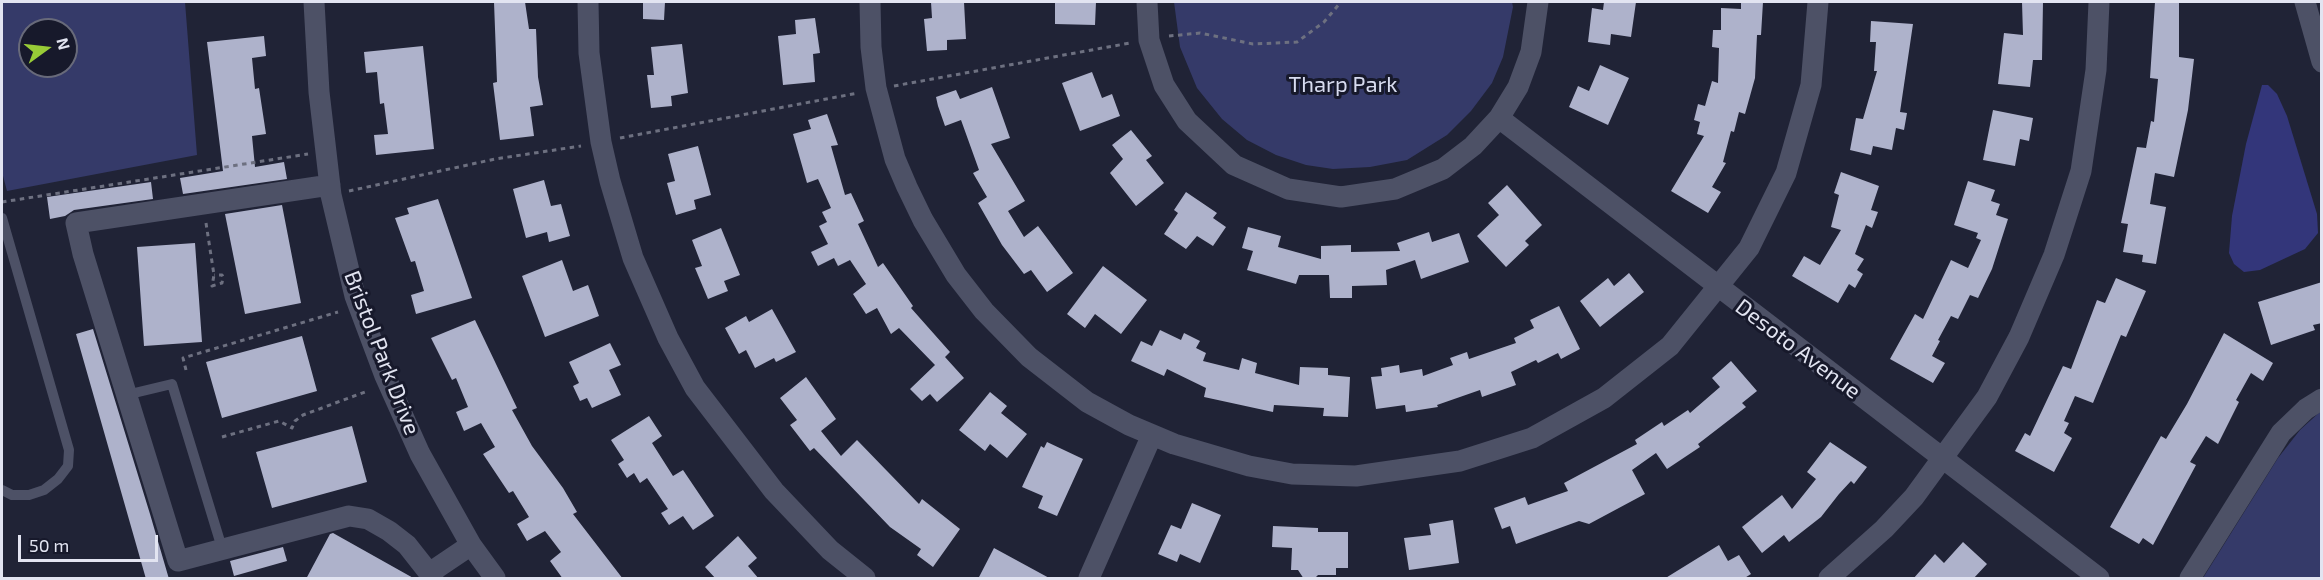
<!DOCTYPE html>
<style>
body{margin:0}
#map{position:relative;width:2323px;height:580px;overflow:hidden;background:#202336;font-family:"Exo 2",sans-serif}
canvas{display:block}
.frame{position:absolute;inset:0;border:3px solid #e2e4f1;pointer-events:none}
.north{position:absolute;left:18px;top:18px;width:60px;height:60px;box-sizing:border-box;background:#17192b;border:2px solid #686a7a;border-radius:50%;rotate:75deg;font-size:16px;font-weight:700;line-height:24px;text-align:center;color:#e2e4f1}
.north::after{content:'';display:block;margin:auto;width:21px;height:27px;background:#98cb37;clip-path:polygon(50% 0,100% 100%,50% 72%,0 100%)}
.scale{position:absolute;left:18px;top:535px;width:140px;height:27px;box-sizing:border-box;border:3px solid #e2e4f1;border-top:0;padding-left:8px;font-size:18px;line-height:21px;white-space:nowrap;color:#e2e4f1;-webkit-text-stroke:4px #17192b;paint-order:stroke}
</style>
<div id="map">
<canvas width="2323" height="580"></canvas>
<div class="frame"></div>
<div class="north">N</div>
<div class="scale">50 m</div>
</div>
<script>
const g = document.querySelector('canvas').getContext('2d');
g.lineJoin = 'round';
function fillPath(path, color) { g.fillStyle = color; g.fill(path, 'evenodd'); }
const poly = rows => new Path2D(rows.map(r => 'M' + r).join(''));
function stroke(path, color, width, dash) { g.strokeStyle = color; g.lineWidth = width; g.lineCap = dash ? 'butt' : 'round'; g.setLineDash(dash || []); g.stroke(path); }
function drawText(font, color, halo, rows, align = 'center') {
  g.font = font + ' "Exo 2",sans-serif'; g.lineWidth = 6; g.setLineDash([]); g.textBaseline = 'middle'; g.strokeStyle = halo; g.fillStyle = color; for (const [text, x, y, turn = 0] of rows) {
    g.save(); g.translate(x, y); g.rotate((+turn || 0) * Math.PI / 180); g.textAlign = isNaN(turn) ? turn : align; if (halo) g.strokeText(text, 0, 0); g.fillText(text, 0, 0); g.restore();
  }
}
fillPath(poly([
 [2,2,185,2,197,155,7,191,2,172],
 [30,30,66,30,66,66,30,66],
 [1174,2,1512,2,1513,7,1503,57,1492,83,1471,111,1447,135,1407,160,1370,167,1333,169,1306,165,1276,155,1247,140,1222,119,1197,88,1180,47],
 [2321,411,2321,578,2203,578,2278,458,2300,430]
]), '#353a69');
fillPath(poly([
 [2262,85,2268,85,2277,94,2287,116,2317,214,2318,233,2305,249,2260,270,2244,272,2234,264,2229,253,2232,216,2246,144]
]), '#33367a');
fillPath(poly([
 [494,2,525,2,529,29,536,29,538,77,543,105,530,107,534,136,500,140,493,83,497,82],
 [643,2,665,2,664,20,643,19],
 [931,2,964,2,966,39,947,40,947,50,927,51,924,19,932,18],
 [1055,2,1096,2,1095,25,1055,24],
 [1604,2,1636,2,1631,37,1611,34,1610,45,1588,42,1592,8,1603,10],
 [1741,2,1763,2,1761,35,1757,35,1755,78,1745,114,1739,112,1734,132,1731,131,1723,162,1726,163,1712,187,1721,192,1708,213,1671,191,1704,136,1697,134,1700,122,1694,120,1698,104,1705,106,1712,81,1718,83,1719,48,1712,47,1713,30,1721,30,1721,8,1741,9],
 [2022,2,2043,2,2042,60,2033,60,2030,87,1998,84,2004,33,2023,35],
 [2155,2,2179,2,2179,57,2194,59,2188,110,2174,177,2155,173,2150,204,2166,207,2156,264,2142,262,2143,255,2123,252,2128,224,2121,223,2137,147,2146,148,2151,121,2154,122,2158,79,2150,78],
 [815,18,820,53,813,54,815,82,783,85,778,36,796,34,795,20],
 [1871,21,1913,24,1900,112,1907,113,1904,130,1896,128,1892,150,1873,146,1871,155,1850,150,1856,118,1863,119,1877,71,1874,71,1876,42,1870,42],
 [264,36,266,56,252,58,255,89,259,88,266,134,252,136,255,167,284,162,287,179,183,194,180,178,223,171,207,42],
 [682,44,688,93,671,96,672,106,651,108,647,75,654,75,651,47],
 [423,46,434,149,376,155,374,135,388,134,384,103,380,104,377,72,366,73,364,52],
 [1600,65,1629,78,1608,125,1569,107,1578,86,1589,91],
 [1092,72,1102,98,1112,94,1120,116,1080,131,1062,83],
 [992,87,1010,138,991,144,1025,201,1008,211,1024,237,1038,226,1073,273,1047,292,1031,270,1024,274,1002,245,978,203,987,197,973,173,979,170,961,120,945,126,938,106,936,97,956,90,960,99],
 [1993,110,2033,118,2029,141,2020,139,2015,166,1983,160],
 [827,114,838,145,831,146,845,195,851,193,864,221,858,224,878,267,883,263,913,306,911,308,950,352,945,357,964,378,937,402,930,394,922,401,910,389,935,365,899,328,891,334,877,308,866,314,853,294,866,284,850,260,838,266,834,258,818,266,811,252,828,244,819,226,827,222,822,212,831,208,818,179,807,183,793,134,811,129,808,120],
 [1131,130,1152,156,1146,160,1164,183,1136,206,1110,173,1123,159,1112,145],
 [698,146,711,195,694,200,696,209,676,215,667,183,675,181,668,154],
 [1841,172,1879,186,1871,210,1878,212,1872,228,1866,225,1855,254,1864,259,1857,270,1863,274,1855,288,1849,284,1838,303,1792,276,1804,256,1820,265,1841,230,1831,227,1839,195,1834,193],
 [544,180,551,206,561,204,570,236,549,242,547,232,526,238,513,189],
 [1968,181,1995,190,1991,201,2000,204,1996,215,2008,219,1992,269,1978,298,1970,295,1958,319,1951,316,1938,340,1940,341,1932,356,1945,363,1933,383,1890,359,1915,314,1923,319,1951,260,1968,268,1981,240,1976,238,1978,233,1954,225],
 [151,182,153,199,74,210,65,216,50,219,47,197],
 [1507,185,1542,225,1525,241,1529,245,1506,267,1477,236,1499,215,1488,203],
 [1186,192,1217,213,1213,218,1226,227,1213,246,1197,236,1186,249,1164,234,1178,213,1174,210],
 [438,199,472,298,416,314,411,295,424,291,415,261,411,262,395,218,409,214,407,208],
 [282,205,301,303,245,314,225,214],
 [1248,227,1281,236,1278,247,1321,259,1321,246,1351,245,1351,252,1400,251,1397,243,1429,232,1432,242,1459,233,1469,262,1421,279,1415,260,1386,270,1387,285,1352,286,1352,298,1330,298,1329,275,1299,275,1296,284,1247,270,1253,251,1242,248],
 [721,228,740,275,724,281,728,291,708,299,695,268,702,266,692,240],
 [195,243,202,342,144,346,137,247],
 [562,260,573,291,588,285,599,316,545,337,522,276],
 [1103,266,1147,300,1121,334,1095,314,1085,328,1067,314],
 [1629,273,1644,292,1600,327,1580,301,1608,278,1614,286],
 [2116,278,2146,291,2126,337,2121,335,2093,403,2075,396,2064,421,2069,423,2064,433,2072,438,2054,472,2015,451,2025,433,2030,436,2063,366,2071,369,2097,300,2105,303],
 [2322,282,2322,323,2313,325,2315,330,2271,345,2258,302],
 [1559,306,1580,349,1561,359,1558,353,1538,363,1536,360,1511,372,1516,385,1482,397,1480,390,1437,405,1438,407,1406,412,1405,405,1376,409,1371,377,1382,376,1381,368,1399,365,1400,373,1422,369,1423,376,1453,365,1450,358,1467,352,1469,359,1516,343,1514,338,1534,328,1530,320],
 [772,309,796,352,776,362,774,358,755,368,746,350,739,354,725,328,746,316,749,322],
 [475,320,517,408,512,410,532,446,563,488,577,512,573,514,623,579,563,579,550,561,561,552,545,531,527,541,517,524,529,517,513,491,509,493,483,454,495,447,481,423,464,431,456,412,468,407,456,378,452,380,431,338],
 [93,329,150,514,169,579,146,579,76,334],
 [1160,330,1181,340,1184,333,1200,341,1196,348,1206,353,1203,361,1239,370,1242,358,1257,363,1255,373,1299,385,1300,367,1328,368,1328,375,1350,377,1348,417,1323,416,1324,408,1274,405,1273,412,1204,397,1206,388,1167,369,1164,376,1131,361,1141,341,1152,346],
 [2224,333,2273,363,2263,381,2251,373,2236,400,2239,402,2218,444,2206,436,2190,462,2196,465,2153,545,2143,538,2139,544,2110,527,2161,436,2166,439,2187,404],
 [302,336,317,391,222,418,206,362],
 [610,343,621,365,609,370,621,395,592,408,587,398,580,401,573,386,579,383,569,362],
 [1731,361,1757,391,1742,403,1746,407,1698,444,1700,447,1667,469,1656,453,1632,470,1645,494,1589,524,1579,521,1516,544,1510,526,1502,529,1494,508,1525,497,1528,505,1568,491,1564,483,1637,444,1635,440,1662,422,1664,426,1688,410,1690,413,1720,387,1712,378],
 [806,377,836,419,821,431,841,456,857,440,919,504,922,499,960,529,933,567,917,555,921,549,890,527,814,448,810,451,790,425,797,420,780,398],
 [990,392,1007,406,1001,413,1027,434,1007,458,990,444,985,451,959,430],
 [649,416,662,436,652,443,673,476,683,470,714,516,693,530,683,516,669,525,661,513,668,509,647,478,640,483,634,473,627,478,618,464,624,460,611,440],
 [352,426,367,482,272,508,256,452],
 [1047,442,1083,459,1057,516,1038,508,1043,496,1022,487,1041,446,1044,448],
 [1830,442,1867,467,1854,484,1851,481,1839,494,1821,517,1789,542,1784,535,1762,553,1742,527,1782,495,1792,509,1816,479,1807,472],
 [1192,503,1221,515,1200,563,1180,554,1177,562,1158,554,1171,525,1181,529],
 [1453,520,1459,563,1409,570,1404,538,1431,535,1429,524],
 [1273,526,1318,528,1318,532,1348,532,1348,568,1336,568,1336,575,1318,575,1314,579,1304,579,1298,570,1291,570,1292,548,1272,547],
 [333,533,415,579,306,579,330,534],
 [738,536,757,558,748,566,759,579,716,579,705,567],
 [1963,542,1987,564,1973,579,1913,579,1935,554,1944,563],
 [1719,545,1728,561,1739,555,1751,574,1743,579,1664,579],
 [283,547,287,561,234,576,230,561],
 [994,548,1051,579,978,579]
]), '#aeb2cb');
stroke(poly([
 [1169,36,1200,33,1253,44,1297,42,1324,22,1341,2],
 [894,86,1130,43],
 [620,138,858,93],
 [349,191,495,159,581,146],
 [2,202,308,154],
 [206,223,214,275,212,286,222,283,223,277,222,275,214,275],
 [186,370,183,358,338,312],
 [222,437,279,421,292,428,295,421,303,415,365,392]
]), '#6d7080', 3, [4.5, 4.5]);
stroke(poly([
 [2,218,69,450,68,466,58,479,44,490,29,495,12,495,2,490],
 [126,395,172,384,222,548]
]), '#4d5166', 10);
stroke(poly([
 [314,2,319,92,331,195,355,296,385,376,420,454,471,545,495,578],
 [588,2,589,53,601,142,610,181,633,258,668,338,695,388,774,491,830,550,865,578],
 [870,2,871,47,876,88,895,159,907,187,923,220,956,275,984,311,1029,357,1087,402,1129,425,1174,444,1249,466,1292,474,1356,476,1460,461,1532,438,1604,398,1670,346,1749,248,1786,173,1811,85,1818,2],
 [1147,2,1149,40,1164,85,1187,121,1234,165,1288,189,1341,197,1395,189,1443,169,1473,146,1499,118,1518,87,1531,52,1538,2],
 [2305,2,2322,62],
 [1499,118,2099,578],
 [330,185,76,223,83,254,178,561,349,516,368,519,389,531,407,545,433,578],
 [431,572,471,545],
 [1089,578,1152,435],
 [1829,578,1884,529,1914,497,1987,397,2019,337,2054,255,2081,171,2096,70,2099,2],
 [2190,578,2281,433,2306,409,2322,399]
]), '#4d5166', 21);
drawText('22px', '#d7dbef', '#17192b', [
 ["Tharp Park",1343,85]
]);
drawText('22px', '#e2e4f1', '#17192b', [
 ["Desoto Avenue",1798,349,37],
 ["Bristol Park Drive",382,353,69]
]);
</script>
